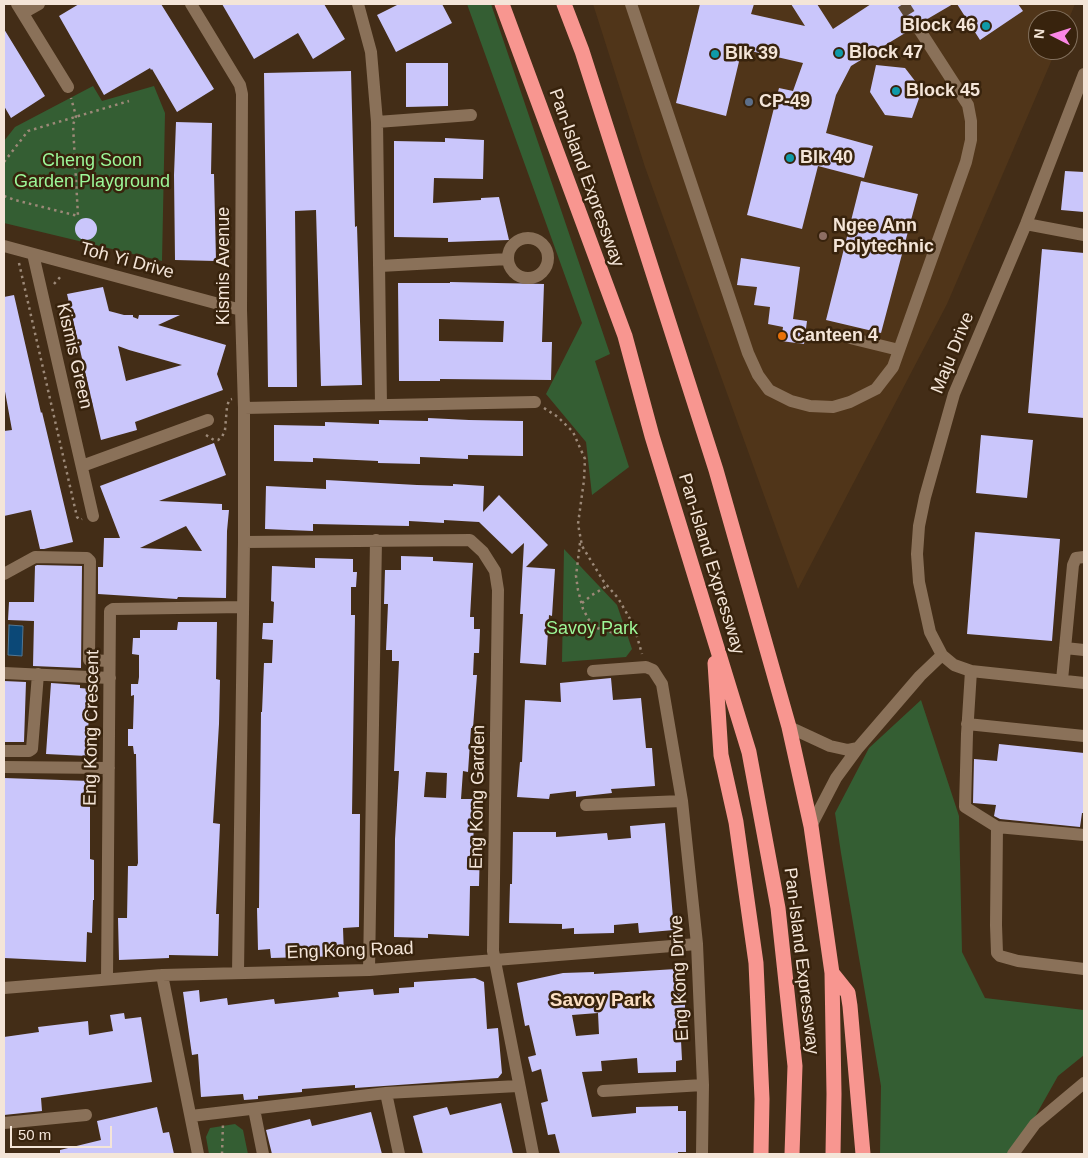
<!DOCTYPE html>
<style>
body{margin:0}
#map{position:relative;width:1088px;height:1158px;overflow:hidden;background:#432d17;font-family:Helvetica,sans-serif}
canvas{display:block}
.frame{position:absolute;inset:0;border:5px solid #f4e5d8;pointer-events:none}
.north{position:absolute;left:1028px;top:10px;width:50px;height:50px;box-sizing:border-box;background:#38230d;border:1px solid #83715e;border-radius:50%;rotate:275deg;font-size:14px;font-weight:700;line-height:20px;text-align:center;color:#f4e5d8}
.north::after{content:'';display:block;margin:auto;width:18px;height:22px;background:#fb87e6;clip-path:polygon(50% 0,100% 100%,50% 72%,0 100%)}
.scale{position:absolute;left:10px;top:1126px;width:102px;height:22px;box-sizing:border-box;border:2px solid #f4e5d8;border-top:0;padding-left:6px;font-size:15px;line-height:18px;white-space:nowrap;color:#f4e5d8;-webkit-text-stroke:4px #38230d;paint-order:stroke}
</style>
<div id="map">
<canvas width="1088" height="1158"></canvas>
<div class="frame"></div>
<div class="north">N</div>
<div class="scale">50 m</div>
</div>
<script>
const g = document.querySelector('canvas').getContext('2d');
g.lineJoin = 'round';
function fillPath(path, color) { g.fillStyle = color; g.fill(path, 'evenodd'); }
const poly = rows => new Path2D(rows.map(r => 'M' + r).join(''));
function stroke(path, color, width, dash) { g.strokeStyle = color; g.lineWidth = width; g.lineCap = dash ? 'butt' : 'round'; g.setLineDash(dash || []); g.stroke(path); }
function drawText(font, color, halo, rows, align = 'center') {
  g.font = font + ' Helvetica,sans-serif'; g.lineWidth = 5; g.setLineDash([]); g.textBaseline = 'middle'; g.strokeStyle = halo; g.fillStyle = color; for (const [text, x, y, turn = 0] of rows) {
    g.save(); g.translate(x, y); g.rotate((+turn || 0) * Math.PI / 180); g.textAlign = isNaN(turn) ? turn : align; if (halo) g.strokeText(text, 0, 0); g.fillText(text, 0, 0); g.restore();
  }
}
fillPath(poly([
 [593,4,1075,4,1068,21,1038,20,1038,50,1056,50,947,304,798,589,645,167]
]), '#503519');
fillPath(poly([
 [467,4,491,4,610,354,595,361,629,467,592,495,586,442,546,394,582,323],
 [93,86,102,101,154,86,165,113,162,261,4,223,4,141,15,127],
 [564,549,617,605,632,649,626,657,562,662],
 [921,700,959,816,962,952,985,998,1084,1010,1084,1055,1058,1076,1014,1154,880,1154,881,1086,841,853,835,813,869,748],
 [235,1124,243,1130,248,1154,209,1154,206,1137,210,1128]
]), '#345e33');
const water = poly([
 [9,625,23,626,22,656,8,655,9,625]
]);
fillPath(water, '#0b4877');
stroke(water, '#517794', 1);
fillPath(poly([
 [79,4,161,4,214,89,177,112,152,69,151,70,150,68,104,95,59,16],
 [222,4,324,4,345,39,313,59,298,33,254,59],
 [399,4,442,4,452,23,396,52,377,15],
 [700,4,754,4,751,14,805,26,791,4,817,4,833,29,871,4,953,4,924,21,920,19,913,19,910,23,910,30,851,66,836,95,826,133,873,146,864,178,818,166,802,229,747,215,779,88,793,91,803,63,742,49,726,116,676,103],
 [957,4,1018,4,1023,11,980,40],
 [4,29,45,96,11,118,4,106],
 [406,63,448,63,448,106,406,107],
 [876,65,905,68,922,90,912,118,885,115,870,92],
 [351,71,355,227,357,226,362,385,321,386,316,210,295,211,297,387,268,387,264,73],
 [176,122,212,123,211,174,214,174,216,261,175,260,174,175],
 [445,138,484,140,483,179,434,178,433,203,481,200,481,198,499,197,509,240,448,242,448,238,394,237,394,141,445,142],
 [1065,171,1084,172,1084,212,1061,210],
 [861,181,918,194,881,333,826,320],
 '75 229a11 11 0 1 1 22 0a11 11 0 1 1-22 0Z',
 [1042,249,1084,253,1084,418,1028,413],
 [741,258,800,267,793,319,807,321,804,344,781,341,783,327,768,324,770,307,754,305,757,287,737,285],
 [450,282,544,284,542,342,552,342,551,380,440,379,440,381,399,381,398,283,450,283],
 [439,319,504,321,503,342,439,341],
 [103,287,109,311,124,315,133,315,133,317,138,319,139,315,180,315,158,325,226,345,217,374,223,390,135,422,137,430,101,440,67,294],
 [118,346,129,350,182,365,126,381],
 [14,295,41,413,42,412,73,542,44,549,40,549,31,510,4,516,4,431,12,430,4,386,4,297],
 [428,418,469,420,523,421,523,456,468,455,468,459,420,457,420,464,378,463,378,461,313,458,313,462,274,461,274,425,325,426,325,422,379,424,379,420,428,421],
 [981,435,1033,440,1027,498,976,493],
 [214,443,226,475,159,501,222,504,222,510,229,510,227,531,226,598,178,597,177,599,98,594,98,567,103,567,104,538,120,538,100,486],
 [186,526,202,551,140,548],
 [326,480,417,485,453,486,453,484,484,486,483,512,499,495,548,545,526,567,555,569,552,616,549,615,546,665,520,663,523,614,520,614,524,543,512,554,479,522,444,520,444,523,409,521,409,526,313,524,313,531,265,529,266,486,326,489],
 [975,532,1060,539,1052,641,967,634],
 [401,556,433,557,433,561,473,563,470,617,474,617,474,629,480,629,479,653,474,653,473,675,477,675,473,728,471,728,468,772,463,771,461,799,475,799,473,846,480,847,479,886,470,886,469,936,428,934,428,938,394,937,395,839,399,771,394,771,399,661,392,661,392,650,386,650,388,604,384,604,385,570,401,570],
 [426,772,447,773,446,798,424,797],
 [315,558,353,559,353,572,357,572,356,587,351,587,351,615,355,615,352,814,360,814,359,927,343,928,344,956,271,958,270,949,258,950,257,908,259,908,261,712,262,712,264,663,272,663,273,640,262,639,263,623,273,623,274,602,271,601,272,566,315,568],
 [37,565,82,566,81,668,33,666,34,621,8,620,9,602,34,602,35,566],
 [178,622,217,622,216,679,220,680,219,724,213,823,220,824,216,914,219,914,218,956,169,955,169,958,119,960,118,918,127,918,128,866,137,866,138,863,136,754,134,754,133,746,128,746,128,729,133,729,134,695,131,696,131,684,138,684,139,677,139,655,132,654,133,638,140,638,140,630,177,630],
 [611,678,613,700,641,698,646,748,652,748,655,786,611,789,612,793,576,797,576,791,550,794,549,799,517,797,520,762,522,762,525,700,561,702,560,683],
 [4,681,26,682,24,742,4,742],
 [51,683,80,685,80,688,90,689,87,756,46,754],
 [999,744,1084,753,1084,813,1082,813,1080,827,1000,819,994,816,996,805,973,803,974,759,997,761],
 [4,778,90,781,90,859,94,860,94,900,93,900,92,933,87,932,86,962,4,958],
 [665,823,674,930,639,933,638,923,614,925,614,933,574,934,574,928,562,929,562,924,509,923,510,884,512,884,513,832,556,832,556,837,607,833,608,840,631,838,630,826],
 [676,969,676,976,681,976,682,1004,685,1004,685,1021,680,1021,682,1060,676,1061,676,1072,638,1073,637,1058,601,1061,602,1071,582,1072,592,1117,636,1113,636,1107,678,1106,678,1111,686,1111,686,1152,678,1152,678,1154,560,1154,555,1134,548,1135,541,1103,548,1101,541,1069,532,1072,528,1057,536,1055,529,1025,525,1026,517,983,563,973,594,972,594,974],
 [598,1013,599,1034,576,1036,572,1015],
 [475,978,484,982,487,1029,498,1028,502,1073,498,1078,355,1088,355,1085,302,1089,302,1092,258,1096,258,1099,244,1100,243,1094,201,1097,198,1054,192,1055,183,992,199,990,200,1002,227,998,228,1005,274,999,275,1004,339,997,338,992,373,989,374,995,399,993,399,988,414,987,414,982],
 [124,1013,125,1019,141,1017,152,1082,41,1098,42,1111,4,1115,4,1037,39,1032,38,1027,88,1021,89,1035,113,1031,110,1015],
 [501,1103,513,1154,423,1154,413,1116,447,1107,450,1115],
 [157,1107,163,1133,169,1132,174,1154,60,1154,60,1150,101,1140,97,1121],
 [371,1112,382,1154,272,1154,266,1130,310,1119,312,1126]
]), '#cac6fb');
stroke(poly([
 [903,4,917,26]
]), '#5e4934', 12, [12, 6]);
stroke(poly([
 [4,162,28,131,129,101],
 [4,196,15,200,78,216,73,125,76,116,71,98],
 [19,263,77,517,80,520,82,519],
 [54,284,62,275],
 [544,408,558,417,573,432,585,459,584,480,578,524,582,546,604,582,618,598,634,626,642,654],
 [206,435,214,440,218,440,222,437,225,430,227,407,229,400,232,399],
 [580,543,576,576,578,590,583,609,589,620,597,628,614,633,636,634],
 [582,603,592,595,607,586],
 [222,1154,223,1123]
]), '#9c8978', 2.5, [2.5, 4]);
stroke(poly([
 [17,4,68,87],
 [191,4,240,85,242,94,241,310,244,408,244,542,238,973],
 [358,4,371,52,377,122,381,405],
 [631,4,748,353,758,375,769,390,791,401,810,406,833,407,850,402,876,389,893,367,966,162,971,140,971,121,968,105,917,26],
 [23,13,39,4],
 [1084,74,1026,224,954,394,925,497,919,526,917,554,919,582,930,632,942,655,954,665,971,671,1084,683],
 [377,122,471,115],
 [1026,224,1084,235],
 '508 258a20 20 0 1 1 40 0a20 20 0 1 1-40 0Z',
 [4,246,241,310],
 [33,254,93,516],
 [380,266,508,259],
 [850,338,899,350],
 [244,408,535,402],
 [82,466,208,420],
 [244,542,470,540,483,552,495,571,498,590,493,951,533,1154],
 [4,574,35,557,87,558,90,561,89,660,109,661],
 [1065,648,1084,650],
 [593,671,646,667,653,670,662,684,682,801,697,944,703,1085,702,1154],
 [971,671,967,734,965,807,997,827,1084,835],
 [4,673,110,678],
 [1062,680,1073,565,1076,558,1084,557],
 [967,724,1084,736],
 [789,727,830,746,848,750,858,748],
 [4,751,29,751,32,749,38,674],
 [4,767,109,768],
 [586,805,682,801],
 [811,826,836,778,858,748,920,676,942,655],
 [997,827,996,925,997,953,1000,956,1018,961,1084,969],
 [369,970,376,540],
 [162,975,198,1154],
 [107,979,110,611,113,609,243,607],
 [4,988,162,975,369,970,697,944],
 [603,1091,703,1085],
 [386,1093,399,1154],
 [254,1109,263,1154],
 [191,1116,386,1093,518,1086],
 [4,1123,86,1115],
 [1013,1154,1035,1124,1084,1083]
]), '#8a7159', 12);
stroke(poly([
 [502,4,625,336,652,436,749,752,778,908,795,1066,792,1154],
 [564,4,582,51,716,470,789,727,811,826,832,973,834,1094,833,1154],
 [715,663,721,755,736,822,756,963,762,1099,761,1154],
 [832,973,848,993,850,1006,863,1154]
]), '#f89690', 15);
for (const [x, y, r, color] of [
 [986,26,5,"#0f9aa8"],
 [839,53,5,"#0f9aa8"],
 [715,54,5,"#0f9aa8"],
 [896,91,5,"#0f9aa8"],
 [749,102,5,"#5c6f8a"],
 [790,158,5,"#0f9aa8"],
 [823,236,5,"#8d6e63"],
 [782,336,5,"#e8710a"]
]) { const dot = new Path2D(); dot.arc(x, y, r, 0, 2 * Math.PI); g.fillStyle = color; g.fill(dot); stroke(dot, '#38230d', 2); }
drawText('bold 18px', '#f4e5d8', '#38230d', [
 ["Block 46",976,26,"right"],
 ["Block 47",849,53],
 ["Blk 39",725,54],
 ["Block 45",906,91],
 ["CP-49",759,102],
 ["Blk 40",800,158],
 ["Ngee Ann",833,226],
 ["Polytechnic",833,247],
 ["Canteen 4",792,336]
], 'left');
drawText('18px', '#9cf798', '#38230d', [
 ["Cheng Soon",92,161],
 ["Garden Playground",92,182],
 ["Savoy Park",592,629]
]);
drawText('18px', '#f4e5d8', '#38230d', [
 ["Pan-Island Expressway",586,178,70],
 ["Toh Yi Drive",127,261,15],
 ["Kismis Avenue",224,266,-90],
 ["Maju Drive",953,353,-68],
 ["Kismis Green",74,356,77],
 ["Pan-Island Expressway",711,564,73],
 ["Eng Kong Crescent",92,728,-89],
 ["Eng Kong Garden",478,797,-89],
 ["Eng Kong Road",350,951,-2],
 ["Pan-Island Expressway",801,961,83],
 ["Eng Kong Drive",680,978,-93]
]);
drawText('bold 19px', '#fbdfc4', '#38230d', [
 ["Savoy Park",601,1001]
]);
</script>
